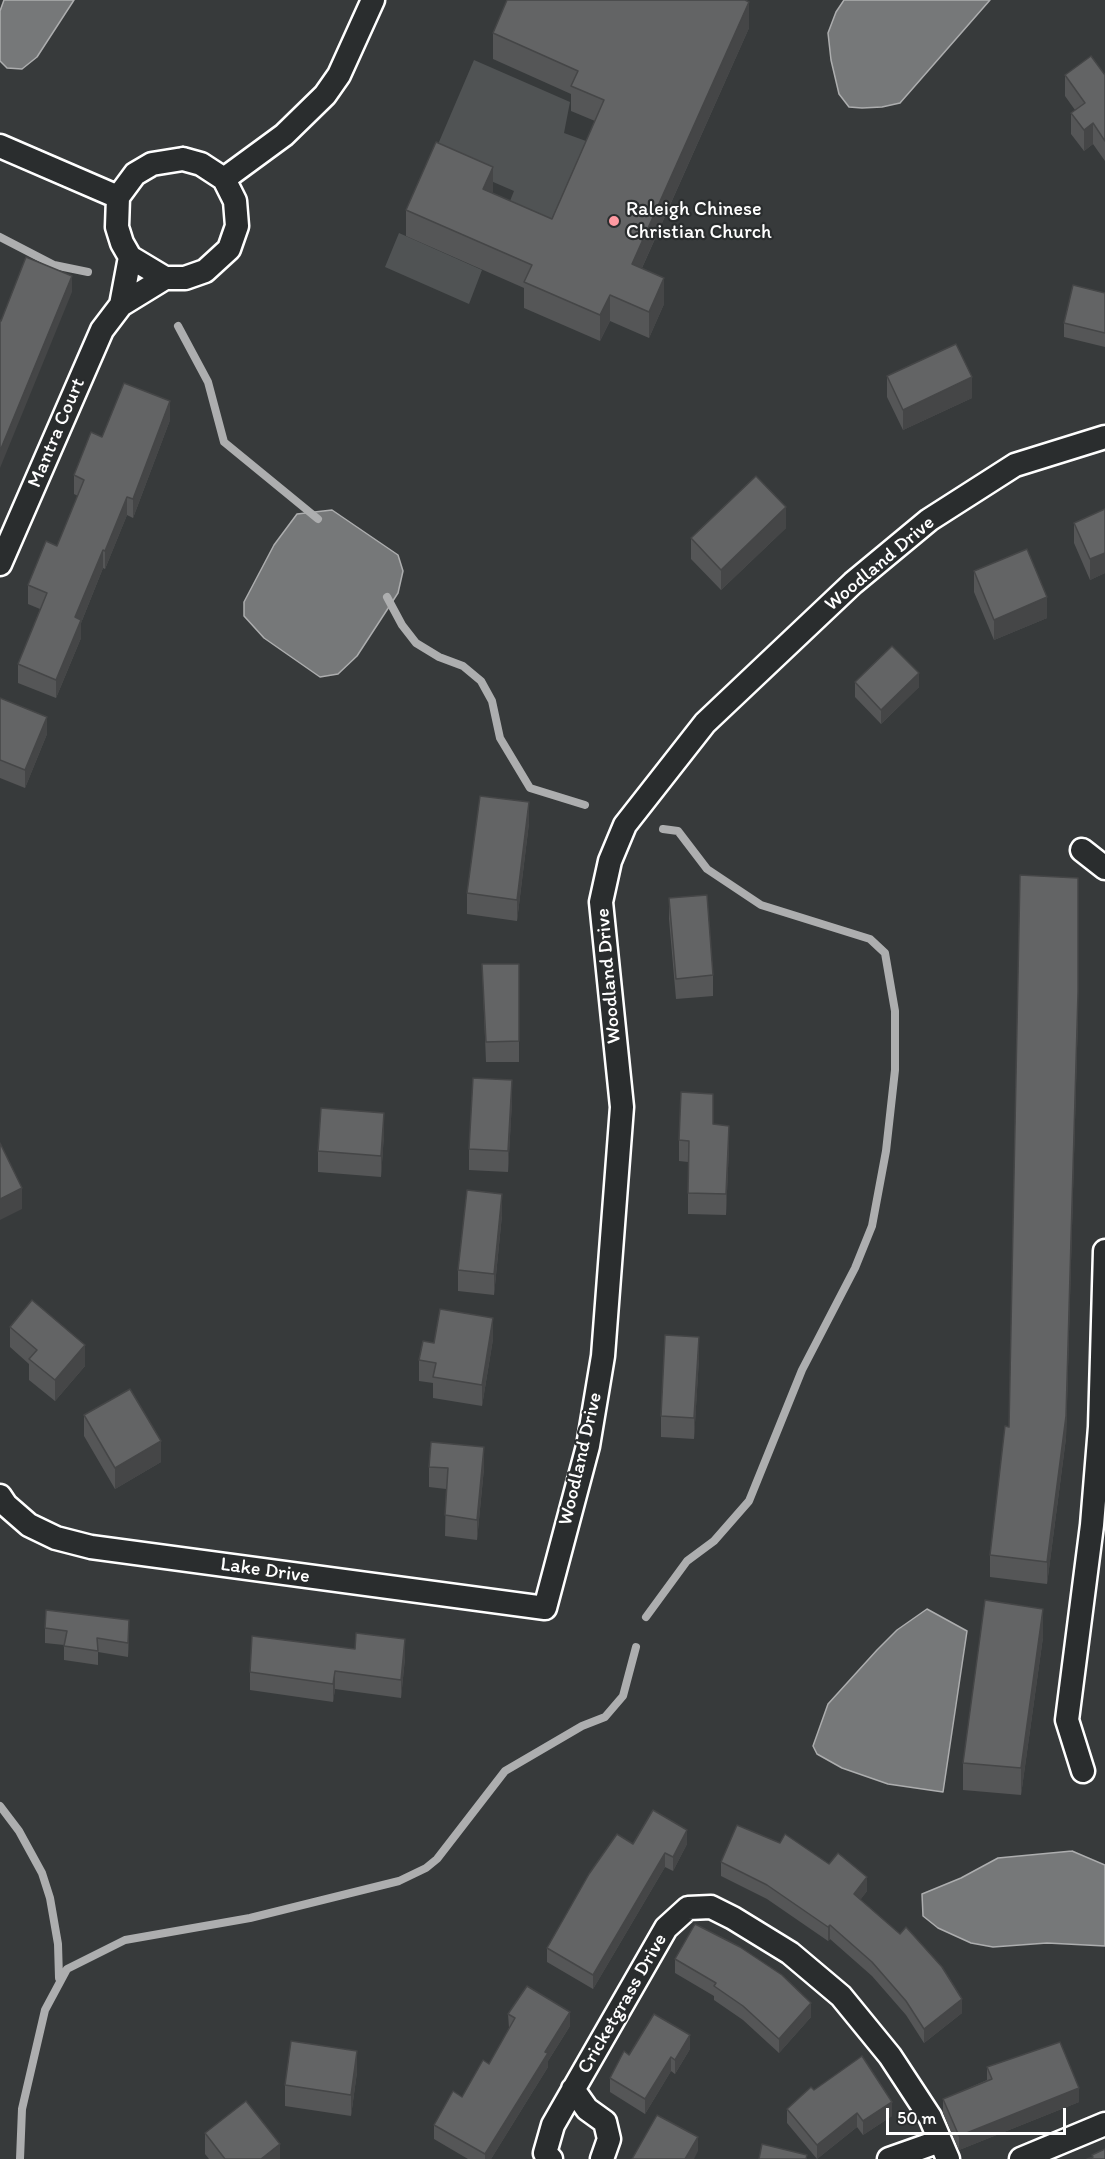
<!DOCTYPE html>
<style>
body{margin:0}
#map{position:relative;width:1105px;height:2159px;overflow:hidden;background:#373a3b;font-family:Itim,sans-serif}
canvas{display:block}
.scale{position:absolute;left:886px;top:2108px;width:180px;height:27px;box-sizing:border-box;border:3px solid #fff;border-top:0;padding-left:8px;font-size:18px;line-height:21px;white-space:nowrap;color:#fff;-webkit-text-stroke:4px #2a2d2e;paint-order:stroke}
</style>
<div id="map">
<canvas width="1105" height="2159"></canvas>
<div class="scale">50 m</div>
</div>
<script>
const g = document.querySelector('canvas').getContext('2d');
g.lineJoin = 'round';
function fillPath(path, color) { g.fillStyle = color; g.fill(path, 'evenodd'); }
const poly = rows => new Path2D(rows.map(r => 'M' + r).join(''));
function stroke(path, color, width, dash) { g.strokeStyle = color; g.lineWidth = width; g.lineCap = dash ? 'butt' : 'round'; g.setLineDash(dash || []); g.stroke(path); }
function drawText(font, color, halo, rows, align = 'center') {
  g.font = font + ' Itim,sans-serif'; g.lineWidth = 4.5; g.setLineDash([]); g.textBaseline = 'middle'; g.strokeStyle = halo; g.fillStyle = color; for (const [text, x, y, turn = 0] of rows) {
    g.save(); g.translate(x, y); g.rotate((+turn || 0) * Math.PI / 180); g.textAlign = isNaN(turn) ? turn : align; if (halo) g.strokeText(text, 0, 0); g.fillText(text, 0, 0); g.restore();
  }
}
fillPath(poly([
 [474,60,570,102,564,133,586,141,546,232,506,211,514,191,433,156],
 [399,233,482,270,469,304,385,267]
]), '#505354');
const water = poly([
 [4,0,74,0,37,57,22,69,7,68,0,61,0,11,4,0],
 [844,0,990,0,900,103,882,107,862,108,849,107,839,94,831,60,828,33,836,12,844,0],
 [332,510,398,555,403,571,398,593,357,656,338,674,320,677,264,638,244,616,244,602,274,545,297,514,332,510],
 [927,1609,967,1631,943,1792,888,1784,842,1768,817,1754,813,1746,828,1704,877,1650,897,1630,927,1609],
 [1072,1851,1105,1865,1105,1946,1047,1943,993,1947,971,1943,938,1928,923,1916,922,1894,961,1878,998,1858,1072,1851]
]);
fillPath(water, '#767879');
stroke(water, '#adaeaf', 1.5);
stroke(poly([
 [0,237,54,265,88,272],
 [178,326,208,382,224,442,318,519],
 [387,597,402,625,416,643,439,657,463,666,481,681,492,701,500,738,530,788,585,805],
 [646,1617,687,1561,714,1541,749,1501,802,1370,855,1268,872,1226,886,1151,895,1070,895,1011,885,953,870,939,761,905,707,869,678,831,663,829],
 [0,1806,19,1831,42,1873,50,1898,58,1944,59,1978],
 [20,2159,22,2109,45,2010,67,1969,125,1940,250,1918,399,1881,426,1868,437,1859,505,1771,582,1726,605,1717,623,1696,636,1647]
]), '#adaeaf', 8);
const street = poly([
 [0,146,118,197],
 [183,159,201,164,224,179,235,201,237,226,229,249,205,271,185,278,165,278,130,257,122,243,117,227,118,197,135,174,152,164,183,159],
 [224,179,284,135,325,95,339,75,373,0],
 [121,305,130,257],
 [0,564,102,330,121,305,165,278],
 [1082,850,1105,868],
 [0,1496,6,1505,29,1525,56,1538,91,1547,545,1608,588,1446,603,1356,622,1107,601,902,610,861,625,825,705,723,853,583,929,520,1015,465,1105,437],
 [1083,1771,1067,1720,1092,1525,1100,1427,1105,1251],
 [573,2089,587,2109,605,2122,609,2139,602,2159],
 [551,2159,545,2153,553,2125,666,1928,688,1908,711,1907,733,1918,790,1953,841,1996,890,2056,930,2117,948,2159],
 [889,2159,940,2141],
 [1021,2159,1105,2124]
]);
stroke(street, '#fff', 27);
stroke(street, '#2a2d2e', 22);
fillPath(poly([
 [749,28,642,268,664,304,649,338,610,321,600,341,524,308,524,288,406,236,406,210,493,193,552,219,595,121,571,111,571,94,493,59,493,33],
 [1065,75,1105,75,1105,161,1093,144,1084,151,1071,134,1071,113,1075,110,1065,96],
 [1105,293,1105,347,1064,337,1064,323],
 [887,376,972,398,903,430,887,397],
 [170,420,133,518,127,515,105,569,103,568,81,623,81,638,56,698,18,683,18,664,40,609,28,604,28,585,57,546,78,496,74,494,74,475],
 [1105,509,1105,573,1090,580,1074,543,1074,523],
 [786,528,721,590,691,559,691,538],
 [974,571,1047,618,994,640,974,592],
 [855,682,919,687,881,724,855,697],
 [0,698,47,734,25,788,0,778],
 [529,823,517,921,467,914,467,893],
 [669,898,713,975,713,996,676,999,669,919],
 [482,964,519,964,519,1062,486,1062],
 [1078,1014,1066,1438,1047,1584,990,1577,990,1555,1009,1427],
 [512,1101,508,1172,469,1170,469,1149],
 [713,1124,729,1146,726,1215,688,1214,688,1162,679,1161,679,1140],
 [384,1134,381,1177,318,1172,318,1151],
 [502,1215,494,1295,458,1291,458,1270],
 [10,1327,85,1366,55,1401,29,1380,29,1364,10,1347],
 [493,1339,482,1406,433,1398,433,1383,419,1381,419,1360,434,1343],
 [699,1358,694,1439,661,1437,661,1416],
 [84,1415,161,1462,115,1489,84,1436],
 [429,1467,484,1468,477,1540,445,1536,446,1489,429,1487],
 [45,1628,129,1635,128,1657,98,1652,98,1665,64,1660,64,1645,45,1643],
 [1043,1637,1021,1795,963,1790,963,1763],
 [355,1649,405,1658,401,1698,335,1689,333,1702,250,1690,250,1672],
 [633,1844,687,1844,673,1871,665,1867,593,1989,547,1962,547,1948],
 [721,1862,867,1891,860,1900,962,2013,924,2043,906,2015,872,1976,830,1939,828,1941,767,1899,721,1876],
 [675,1959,811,2017,779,2053,743,2020,714,2000,714,1996,675,1973],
 [508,2014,570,2026,548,2061,548,2067,491,2159,468,2159,434,2139,434,2125,462,2097,489,2064,509,2028],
 [690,2049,675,2074,671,2071,645,2114,610,2092,610,2078,629,2055],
 [987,2067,1079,2102,959,2150,943,2113,943,2099,987,2080],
 [357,2072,351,2116,285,2106,285,2085],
 [814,2090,892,2116,863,2135,857,2127,817,2159,787,2123,787,2109],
 [205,2133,280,2159,209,2159,205,2154]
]), '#555657');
fillPath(poly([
 [749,2,749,28,632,290,632,264],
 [1093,123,1093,144,1084,151,1084,130],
 [493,167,493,193,483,189],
 [72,276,72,292,0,468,0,451],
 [664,278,664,304,649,338,649,312],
 [610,295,610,321,600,341,600,315],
 [972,377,972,398,903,430,903,410],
 [170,401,170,420,133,518,133,499],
 [127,497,127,515,105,569,105,551],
 [786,507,786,528,721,590,721,570],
 [103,550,103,568,81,623,81,638,56,698,56,680,75,617],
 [1105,553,1105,573,1090,580,1090,559],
 [1047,597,1047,618,994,640,994,620],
 [919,673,919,687,881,724,881,710],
 [47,717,47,734,25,788,25,770],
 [529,802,529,823,517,921,517,900],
 [1078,878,1078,1014,1066,1438,1047,1584,1047,1562],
 [512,1080,512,1101,508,1172,508,1151],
 [384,1113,384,1134,381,1177,381,1156],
 [729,1126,729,1146,726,1215,726,1194],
 [22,1188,22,1209,0,1220,0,1199],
 [502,1194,502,1215,494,1295,494,1274],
 [493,1318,493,1339,482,1406,482,1385],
 [699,1337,699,1358,694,1439,694,1418],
 [85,1345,85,1366,55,1401,55,1380],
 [161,1441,161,1462,115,1489,115,1468],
 [484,1447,484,1468,477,1540,477,1520],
 [1043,1609,1043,1637,1021,1795,1021,1768],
 [129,1620,129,1635,128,1657,128,1643],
 [405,1639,405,1658,401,1698,401,1680],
 [335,1671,335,1689,333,1702,333,1684],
 [687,1830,687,1844,673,1871,673,1857],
 [665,1853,665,1867,593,1989,593,1975],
 [867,1877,867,1891,854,1908,854,1894],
 [830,1925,830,1939,828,1941,828,1927],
 [962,1999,962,2013,924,2043,924,2029],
 [811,2003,811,2017,779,2053,779,2039],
 [570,2012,570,2026,548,2061,548,2067,491,2159,485,2159,485,2154,545,2052],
 [690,2035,690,2049,675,2074,675,2060],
 [357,2051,357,2072,351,2116,351,2095],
 [671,2057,671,2071,645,2114,645,2099],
 [1079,2088,1079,2102,959,2150,959,2136],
 [892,2102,892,2116,863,2135,863,2121],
 [857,2113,857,2127,817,2159,817,2145],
 [698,2137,698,2151,694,2159,685,2159],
 [280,2144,280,2159,261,2159]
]), '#454647');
const building = poly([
 [507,0,745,0,749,2,632,264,664,278,649,312,610,295,600,315,524,282,532,265,406,210,436,142,493,167,483,189,552,219,604,100,571,86,578,71,493,33,507,0],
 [1091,56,1105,75,1105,141,1093,123,1084,130,1071,113,1085,103,1065,75,1091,56],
 [26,257,72,276,0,451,0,320,1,321,26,257],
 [1073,285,1105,293,1105,333,1064,323,1073,285],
 [956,344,972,377,903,410,887,376,956,344],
 [124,383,170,401,133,499,127,497,105,551,103,550,75,617,81,620,56,680,18,664,47,593,28,585,46,541,57,546,84,480,74,475,91,432,102,437,124,383],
 [756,476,786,507,721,570,691,538,756,476],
 [1105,509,1105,553,1090,559,1074,523,1105,509],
 [1027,549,1047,597,994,620,974,571,1027,549],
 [892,646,919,673,881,710,855,682,892,646],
 [0,698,47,717,25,770,0,760,0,698],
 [480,796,529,802,517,900,467,893,480,796],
 [1020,875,1078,878,1078,992,1066,1416,1047,1562,990,1555,1005,1426,1009,1427,1020,875],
 [707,895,713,975,676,979,669,898,707,895],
 [482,964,519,964,519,1041,486,1042,482,964],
 [473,1078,512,1080,508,1151,469,1149,473,1078],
 [681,1092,713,1094,713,1124,729,1126,726,1194,688,1193,689,1141,679,1140,681,1092],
 [321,1108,384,1113,381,1156,318,1151,321,1108],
 [0,1143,22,1188,0,1199,0,1143],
 [467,1190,502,1194,494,1274,458,1270,467,1190],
 [32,1300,85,1345,55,1380,29,1359,37,1350,10,1327,32,1300],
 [440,1309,493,1318,482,1385,433,1377,436,1363,419,1360,423,1341,434,1343,440,1309],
 [665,1335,699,1337,694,1418,661,1416,665,1335],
 [130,1389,161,1441,115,1468,84,1415,130,1389],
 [431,1442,484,1447,477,1520,445,1515,448,1468,429,1467,431,1442],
 [985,1600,1043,1609,1021,1768,963,1763,985,1600],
 [46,1610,129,1620,128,1643,97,1638,98,1651,64,1646,67,1631,45,1628,46,1610],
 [356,1633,405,1639,401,1680,335,1671,333,1684,250,1672,252,1636,355,1649,356,1633],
 [653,1810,687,1830,673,1857,665,1853,593,1975,547,1948,589,1874,617,1834,633,1844,653,1810],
 [737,1825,780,1843,785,1834,829,1864,838,1853,867,1877,854,1894,900,1934,906,1927,942,1967,962,1999,924,2029,906,2001,872,1962,830,1925,828,1927,767,1885,721,1862,737,1825],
 [695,1924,740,1947,782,1975,811,2003,779,2039,743,2006,714,1986,716,1983,675,1959,695,1924],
 [527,1986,570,2012,545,2052,548,2053,485,2154,434,2125,453,2091,462,2097,483,2060,489,2064,515,2018,508,2014,527,1986],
 [654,2014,690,2035,675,2060,671,2057,645,2099,610,2078,624,2051,629,2055,654,2014],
 [291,2041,357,2051,351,2095,285,2085,291,2041],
 [1060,2042,1079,2088,959,2136,943,2099,992,2079,987,2067,1060,2042],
 [862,2056,892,2102,863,2121,857,2113,817,2145,787,2109,811,2087,814,2090,862,2056],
 [246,2101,280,2144,261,2159,225,2159,205,2133,246,2101],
 [657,2115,698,2137,685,2159,632,2159,657,2115],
 [762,2144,807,2155,806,2159,759,2159,762,2144],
 [1105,2149,1105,2159,1087,2159,1093,2157,1092,2155,1105,2149]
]);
fillPath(building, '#636465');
stroke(building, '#454647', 1.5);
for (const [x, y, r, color] of [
 [614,221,6,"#ff9aa2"]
]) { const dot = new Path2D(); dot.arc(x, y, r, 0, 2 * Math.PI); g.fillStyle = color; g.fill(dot); stroke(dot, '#2a2d2e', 2); }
drawText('20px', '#fff', '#2a2d2e', [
 ["Raleigh Chinese",626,210],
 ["Christian Church",626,233]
], 'left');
drawText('20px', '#fff', '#2a2d2e', [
 ["Mantra Court",57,433,-67],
 ["Woodland Drive",880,564,-40],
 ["Woodland Drive",609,976,-95],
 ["Woodland Drive",581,1459,-77],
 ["Lake Drive",265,1571,8],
 ["Cricketgrass Drive",623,2004,-60]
]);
</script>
